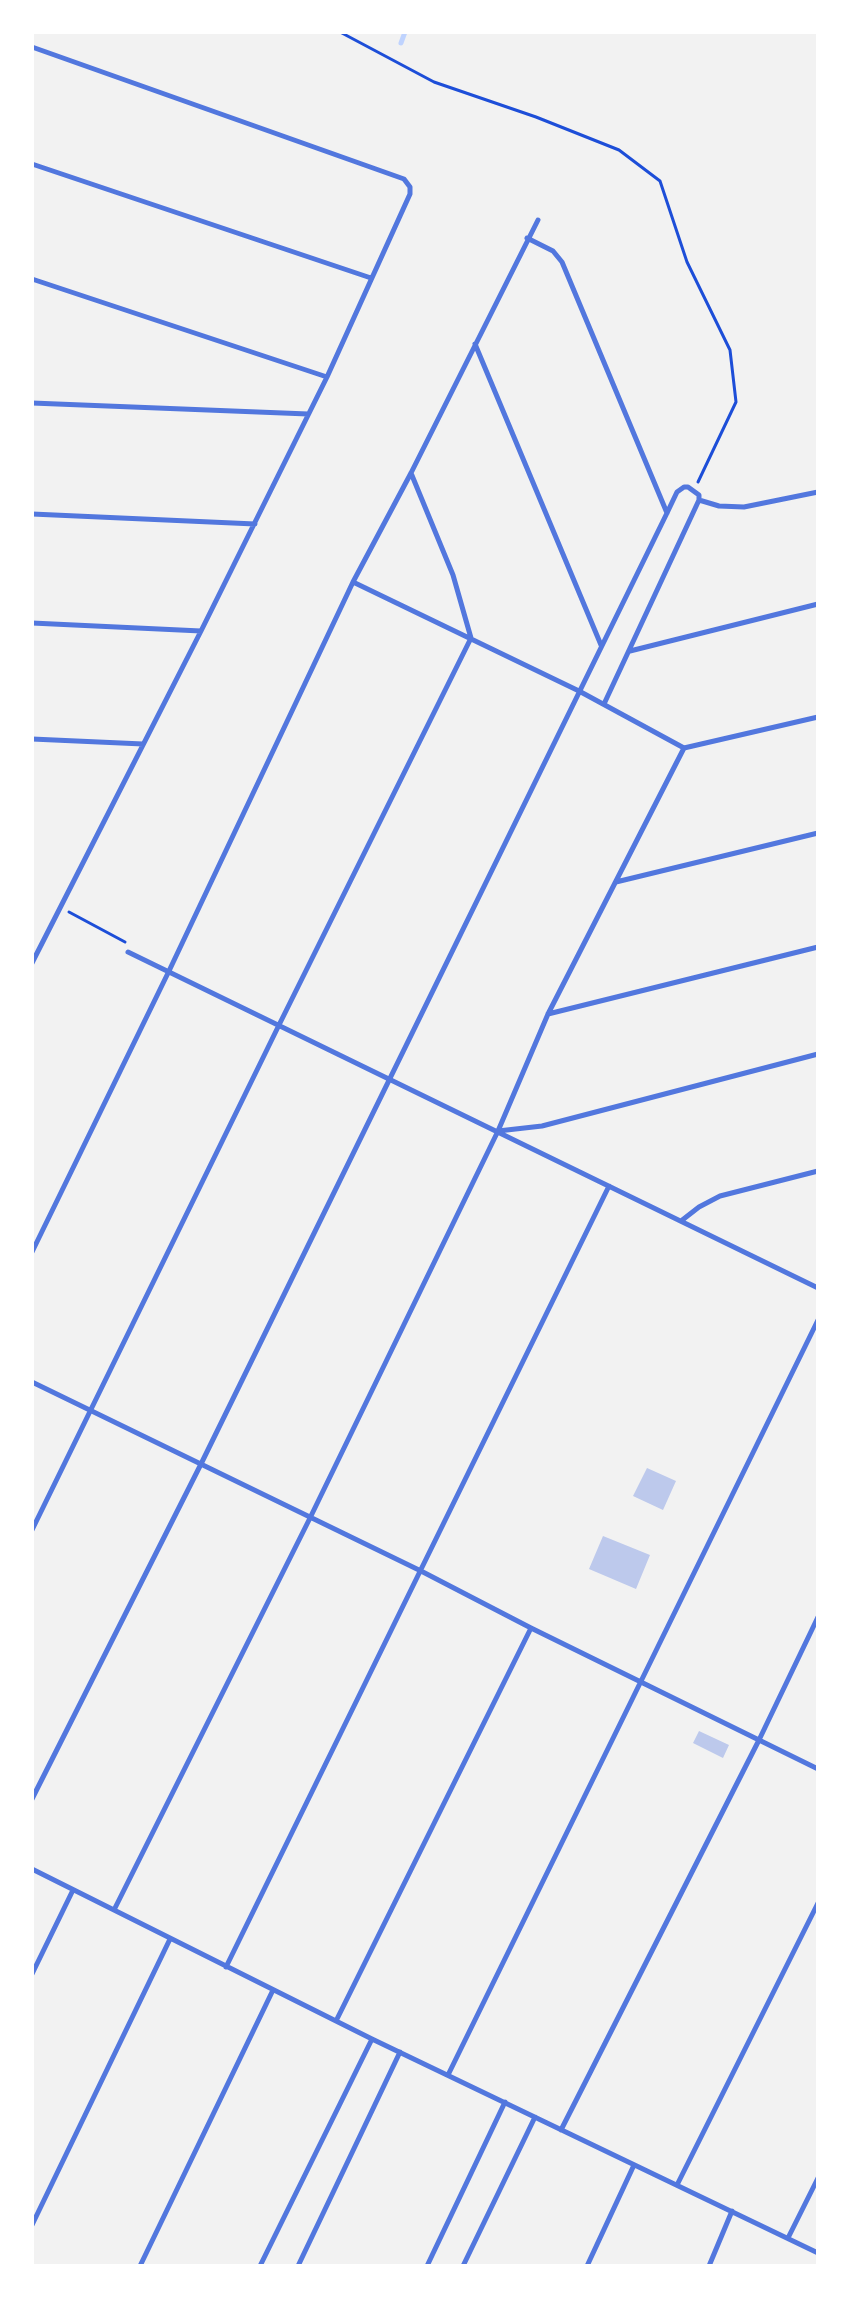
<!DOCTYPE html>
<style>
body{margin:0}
#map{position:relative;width:850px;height:2298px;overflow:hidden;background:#f2f2f2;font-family:Overpass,sans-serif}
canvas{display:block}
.frame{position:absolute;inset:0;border:34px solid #fff;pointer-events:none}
</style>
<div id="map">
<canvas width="850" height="2298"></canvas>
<div class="frame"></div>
</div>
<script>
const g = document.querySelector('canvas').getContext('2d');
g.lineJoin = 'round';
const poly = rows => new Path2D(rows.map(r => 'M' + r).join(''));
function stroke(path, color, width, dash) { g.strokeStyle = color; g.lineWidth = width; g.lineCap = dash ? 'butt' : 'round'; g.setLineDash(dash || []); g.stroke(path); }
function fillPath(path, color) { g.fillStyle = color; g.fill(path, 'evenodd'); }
stroke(poly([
 [401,43,405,32]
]), '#bfd3fe', 5);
fillPath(poly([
 [647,1468,676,1481,663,1510,633,1496],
 [603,1536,650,1555,636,1589,589,1569],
 [699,1731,729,1745,723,1758,693,1743]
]), '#bdc9ec');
stroke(poly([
 [340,32,434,82,536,117,619,150,660,181,687,262,730,350,736,402,698,482],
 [69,912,125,942]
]), '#1d4ed8', 3);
stroke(poly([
 [32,47,404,179,410,187,410,194,327,377,201,631,32,963],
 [32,164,371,278],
 [527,238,553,251,562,262,667,513],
 [32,279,327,377],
 [475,344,601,645],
 [32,403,308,414],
 [699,500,719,506,744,507,818,492],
 [32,514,255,524],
 [353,582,579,691,684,748],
 [32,623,201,631],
 [630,651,818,604],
 [32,739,143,744],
 [684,748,818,717],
 [616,882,818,833],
 [128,952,818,1288],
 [548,1014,818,947],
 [498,1131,542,1126,818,1054],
 [681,1221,699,1207,720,1196,818,1171],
 [32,1252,169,971,353,582,411,473,538,220],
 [32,1382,421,1571,531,1628,818,1769],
 [32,1530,279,1025,471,638,453,575,411,473],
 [32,1799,201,1464,667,513,677,492,684,487,688,487,699,495,699,500,604,704],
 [32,1869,372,2039,818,2253],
 [114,1910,310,1518,498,1131,548,1014,684,748],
 [226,1967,609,1186],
 [32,1974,73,1890],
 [336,2021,531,1628],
 [448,2075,818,1320],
 [561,2130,759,1740,818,1617],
 [677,2185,818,1903],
 [32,2225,170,1939],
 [788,2238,818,2178],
 [140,2266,273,1990],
 [260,2266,372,2039],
 [298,2266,400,2052],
 [427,2266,505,2102],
 [463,2266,535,2117],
 [587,2266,634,2165],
 [709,2266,732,2211]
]), '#5277de', 5);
</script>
